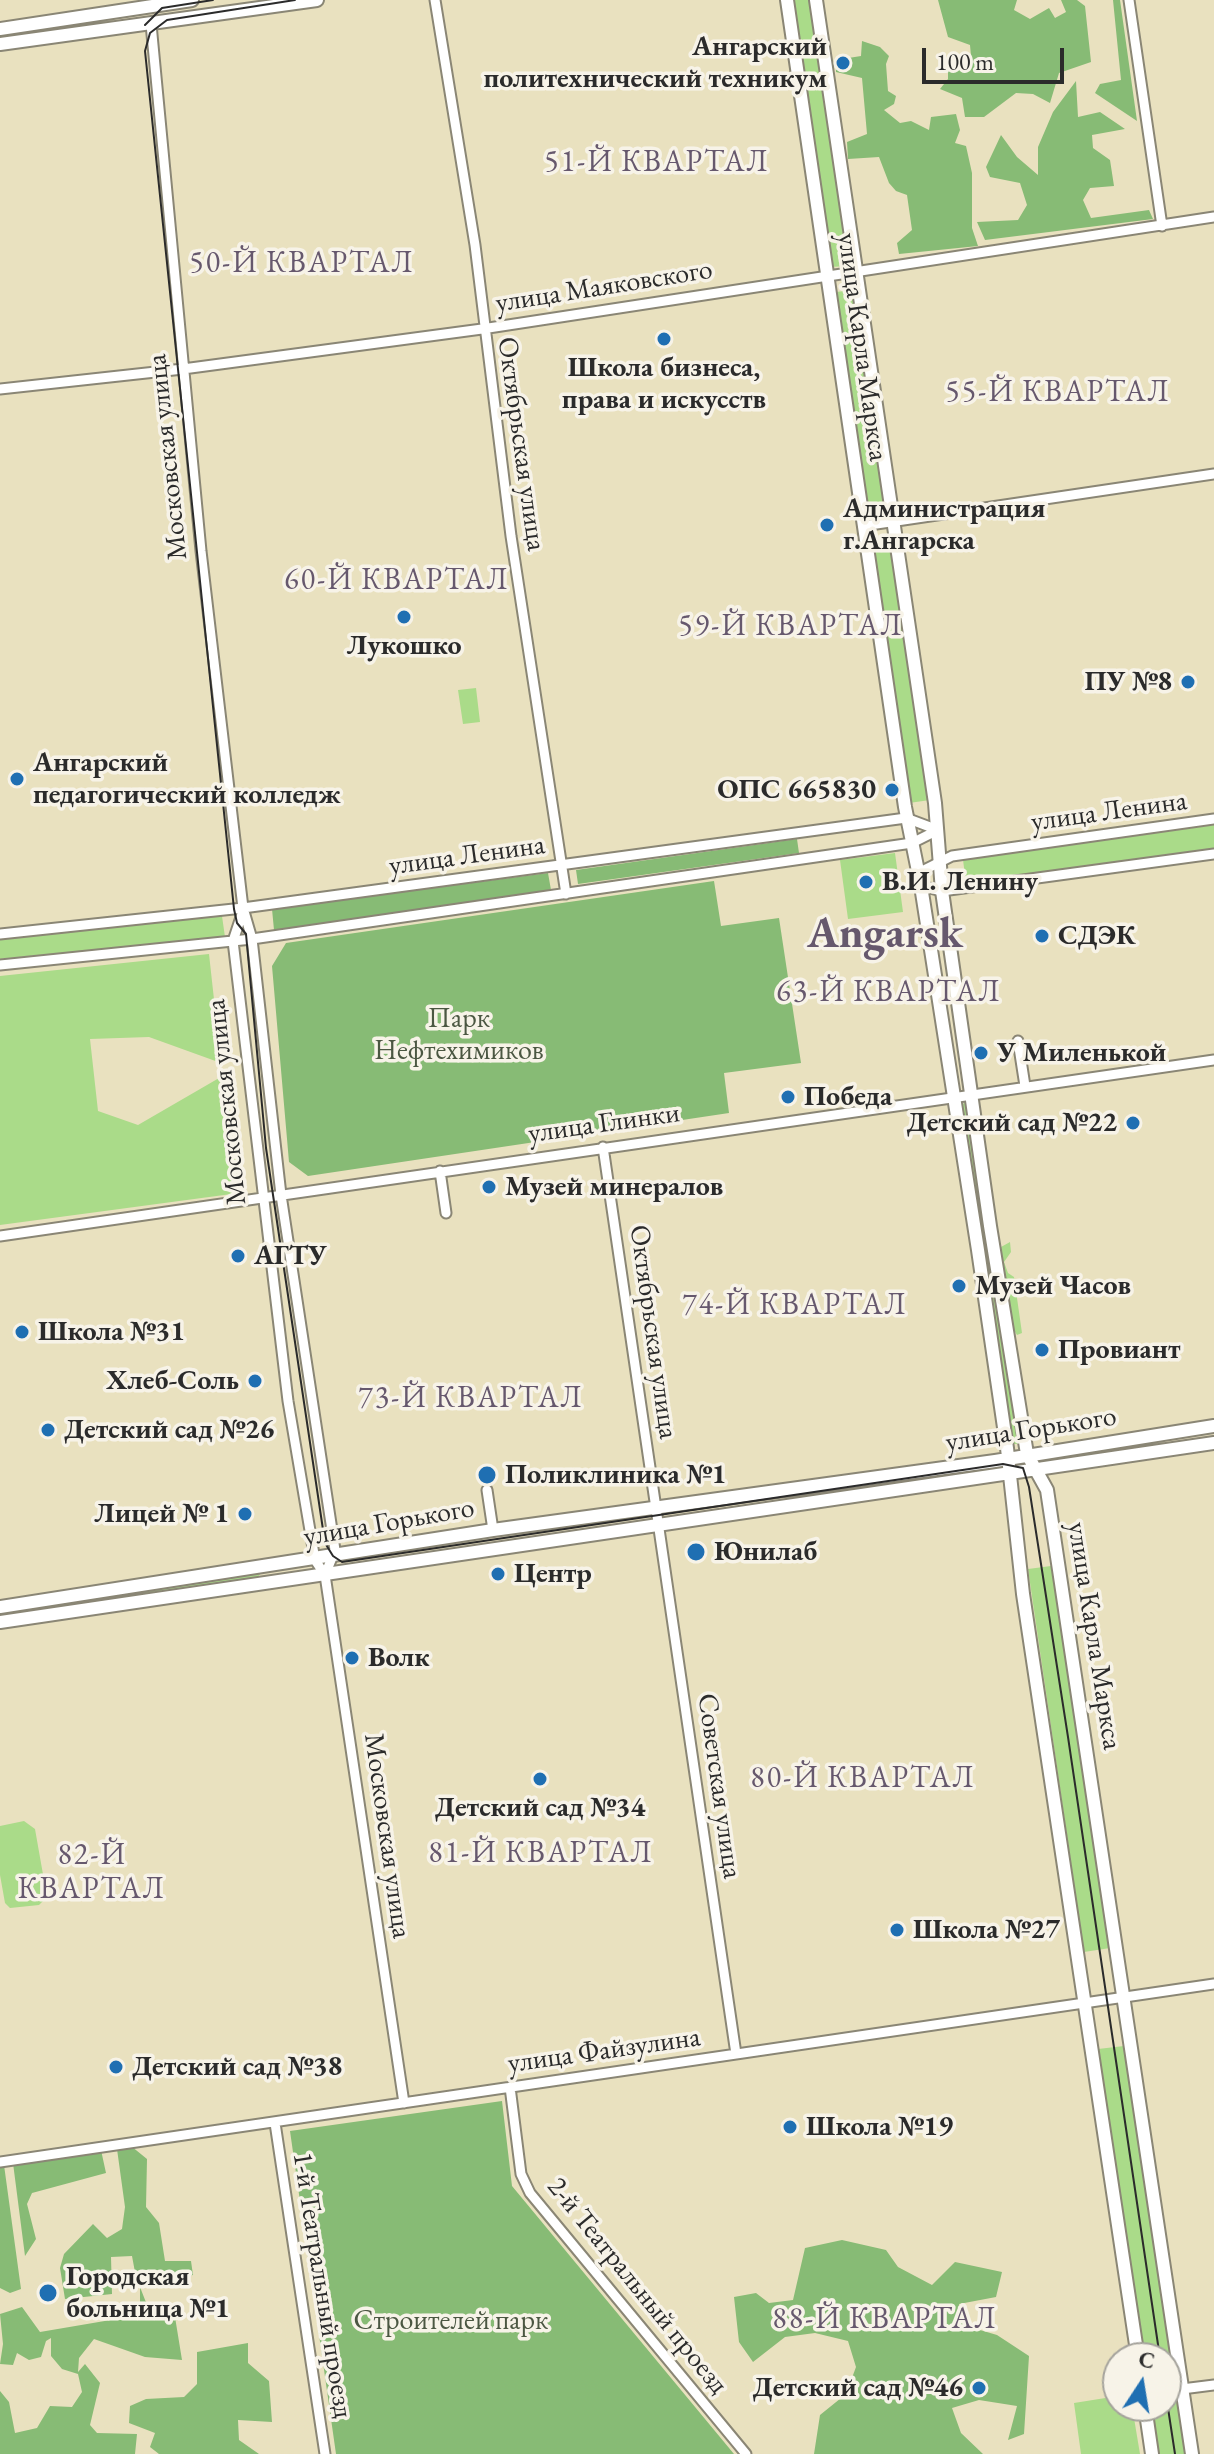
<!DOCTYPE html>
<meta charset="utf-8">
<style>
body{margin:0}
#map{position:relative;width:1214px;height:2454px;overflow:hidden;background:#e9e1bf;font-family:"EB Garamond",serif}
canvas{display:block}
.north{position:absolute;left:1102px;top:2342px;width:80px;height:80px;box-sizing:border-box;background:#f7f3e8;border:2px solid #a5a39c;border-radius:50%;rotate:12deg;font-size:22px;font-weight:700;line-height:32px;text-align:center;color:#2b2b2b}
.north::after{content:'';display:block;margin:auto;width:28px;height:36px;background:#1f6fb2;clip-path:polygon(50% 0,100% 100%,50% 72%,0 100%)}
.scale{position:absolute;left:922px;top:48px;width:142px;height:36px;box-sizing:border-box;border:4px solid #2b2b2b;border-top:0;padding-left:10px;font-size:24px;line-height:28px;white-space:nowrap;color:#2b2b2b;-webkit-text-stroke:6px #f7f3e8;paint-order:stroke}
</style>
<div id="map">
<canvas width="1214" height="2454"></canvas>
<div class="north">С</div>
<div class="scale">100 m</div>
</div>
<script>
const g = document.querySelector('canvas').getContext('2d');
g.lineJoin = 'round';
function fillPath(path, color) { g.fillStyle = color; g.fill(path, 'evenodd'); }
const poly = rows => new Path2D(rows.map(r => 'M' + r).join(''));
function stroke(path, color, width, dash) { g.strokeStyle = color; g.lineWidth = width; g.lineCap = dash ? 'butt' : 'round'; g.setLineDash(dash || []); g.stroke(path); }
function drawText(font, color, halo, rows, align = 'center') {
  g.font = font + ' "EB Garamond",serif'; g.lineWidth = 7; g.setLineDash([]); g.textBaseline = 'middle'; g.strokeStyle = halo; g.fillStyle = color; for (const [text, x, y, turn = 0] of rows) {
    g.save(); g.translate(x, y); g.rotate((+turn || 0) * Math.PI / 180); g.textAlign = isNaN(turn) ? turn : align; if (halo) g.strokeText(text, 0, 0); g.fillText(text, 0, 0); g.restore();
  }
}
fillPath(poly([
 [789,0,809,0,848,266,830,267],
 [854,290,885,506,867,508,836,292],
 [891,539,930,800,909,803,870,542],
 [476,688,480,722,463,724,458,690],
 [1214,825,1214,848,966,882,963,860],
 [895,853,903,912,848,919,840,860],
 [222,916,225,937,0,959,0,938],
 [209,954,221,1063,149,1037,90,1039,98,1111,138,1125,226,1074,239,1193,0,1225,0,976],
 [966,1103,1018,1444,1011,1444,961,1104],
 [1010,1242,1011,1252,1004,1262,1008,1273,1014,1277,1022,1333,1017,1335,1012,1327,1001,1247],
 [1051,1566,1110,1948,1084,1952,1028,1569],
 [262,1572,255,1580,0,1617,0,1612],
 [24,1821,35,1829,47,1897,39,1905,10,1908,5,1903,0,1875,0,1826],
 [1124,2046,1185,2454,1159,2454,1152,2406,1166,2406,1166,2358,1145,2358,1098,2049],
 [1118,2396,1118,2406,1132,2406,1140,2454,1081,2454,1074,2403]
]), '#aadb89');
fillPath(poly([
 [938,0,1017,0,1014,10,1030,19,1049,8,1055,18,1066,12,1061,0,1077,0,1085,6,1091,62,1059,73,1050,103,1033,94,1016,93,984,117,965,117,962,98,940,89,948,79,948,61,953,57,971,56,970,45,948,37],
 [1113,0,1120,0,1137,121,1095,93,1100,84,1121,80],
 [862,41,880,47,889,56,886,64,888,91,896,96,894,104,884,110,900,123,911,121,929,130,931,117,956,114,960,130,955,143,966,146,972,173,972,228,978,246,899,254,897,243,912,230,907,195,896,191,889,183,879,157,848,159,847,142,867,134,862,78,836,72,836,60,861,56],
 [1076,81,1078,117,1100,112,1125,129,1092,135,1093,148,1110,160,1114,186,1090,188,1083,200,1091,218,1149,210,1153,219,985,240,977,222,1018,220,1027,205,1020,183,990,177,986,167,1001,135,1017,157,1038,175,1038,147,1053,112],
 [797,839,799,853,578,884,576,870],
 [548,873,551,890,274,930,272,909],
 [714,881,721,926,779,918,801,1063,724,1073,729,1113,308,1176,289,1162,272,966,286,943],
 [502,2101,512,2186,734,2454,336,2454,290,2131],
 [131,2146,147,2159,146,2207,159,2223,165,2261,191,2261,193,2275,160,2283,137,2283,132,2256,111,2257,112,2294,65,2299,60,2268,64,2254,93,2224,107,2238,122,2229,125,2207,117,2149],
 [101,2150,106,2173,32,2193,27,2204,36,2239,25,2256,13,2163],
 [4,2165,21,2289,10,2293,0,2288,0,2166],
 [842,2240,886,2250,898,2267,932,2285,955,2262,1002,2272,996,2297,959,2304,963,2325,997,2335,1029,2356,1024,2434,1008,2440,1017,2406,979,2400,952,2408,961,2433,983,2454,814,2454,820,2415,846,2394,856,2367,848,2341,815,2333,785,2337,753,2362,739,2342,734,2297,756,2293,769,2303,793,2300,805,2248],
 [140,2287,147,2305,175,2317,182,2360,145,2357,94,2339,79,2358,78,2372,85,2364,100,2383,90,2425,97,2433,137,2434,135,2454,0,2454,0,2391,9,2402,15,2433,37,2428,50,2406,72,2407,82,2392,78,2374,62,2369,51,2356,51,2338,46,2341,41,2357,29,2360,17,2353,13,2365,0,2364,3,2344,0,2314,22,2307,40,2332,140,2315],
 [248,2343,248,2363,269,2381,272,2422,238,2420,239,2440,259,2454,159,2454,150,2447,155,2433,129,2423,130,2406,146,2399,184,2397,197,2384,197,2352]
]), '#87bb75');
const street = poly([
 [435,0,475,245,511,536,566,894],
 [1129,0,1162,226],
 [151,24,201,551,243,908,252,939,281,1195,335,1550,325,1575],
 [0,389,183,369,482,329,1214,217],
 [863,526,1214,474],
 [918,873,952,856,1214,819],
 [921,886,942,891,1214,854],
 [243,911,233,941,288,1401,315,1560,325,1575,404,2103],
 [0,934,243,908,906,818,938,830],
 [0,965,252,939,912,843,938,830],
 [1018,1041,1025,1086],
 [603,1147,736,2054],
 [440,1171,446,1213],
 [0,1236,1214,1060],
 [487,1490,493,1530],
 [510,2087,521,2174,530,2193,746,2454],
 [275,2123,325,2454],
 [0,2162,1214,1984],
 [1182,2389,1214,2385]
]);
const secondary = poly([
 [787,0,905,807,921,886,978,1250,1007,1448,1023,1594,1138,2358],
 [816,0,935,803,942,891,990,1226,1027,1454,1047,1490,1192,2454],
 [0,29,192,0],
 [0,44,317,0],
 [0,1607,493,1530,995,1461,1214,1426],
 [0,1622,1214,1443],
 [1145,2406,1152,2454]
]);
stroke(street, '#8a8675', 13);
stroke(secondary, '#8a8675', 16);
stroke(street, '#fff', 9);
stroke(secondary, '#fff', 12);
stroke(poly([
 [295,0,167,20,150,33,145,51,234,909,237,923,246,934,266,1148,325,1543,333,1556,342,1562,1003,1464,1023,1468,1029,1487,1068,1737,1160,2358],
 [145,25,162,8,213,0],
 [1166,2395,1175,2454]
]), '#2b2b2b', 2);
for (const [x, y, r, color] of [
 [843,63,8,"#1f6fb2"],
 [664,339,8,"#1f6fb2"],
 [827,525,8,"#1f6fb2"],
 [404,617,8,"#1f6fb2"],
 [1188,682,8,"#1f6fb2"],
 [17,779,8,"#1f6fb2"],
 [892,790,8,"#1f6fb2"],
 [866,882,8,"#1f6fb2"],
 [1042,936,8,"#1f6fb2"],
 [981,1053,8,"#1f6fb2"],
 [788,1097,8,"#1f6fb2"],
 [1133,1123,8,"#1f6fb2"],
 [489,1187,8,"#1f6fb2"],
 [238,1256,8,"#1f6fb2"],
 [959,1286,8,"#1f6fb2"],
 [22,1332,8,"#1f6fb2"],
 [1042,1350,8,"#1f6fb2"],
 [255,1381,8,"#1f6fb2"],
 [48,1430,8,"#1f6fb2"],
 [487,1475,10,"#1f6fb2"],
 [245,1514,8,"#1f6fb2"],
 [696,1552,10,"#1f6fb2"],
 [498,1574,8,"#1f6fb2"],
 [352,1658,8,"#1f6fb2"],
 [540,1779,8,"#1f6fb2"],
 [897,1930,8,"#1f6fb2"],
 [116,2067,8,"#1f6fb2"],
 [790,2127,8,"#1f6fb2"],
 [48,2293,10,"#1f6fb2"],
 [979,2388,8,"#1f6fb2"]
]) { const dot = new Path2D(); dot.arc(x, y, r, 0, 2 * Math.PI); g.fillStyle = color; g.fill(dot); stroke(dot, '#f7f3e8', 3); }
drawText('bold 28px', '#2b2b2b', '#f7f3e8', [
 ["Ангарский",827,47,"right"],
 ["политехнический техникум",827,79,"right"],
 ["Школа бизнеса,",664,368,"center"],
 ["права и искусств",664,400,"center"],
 ["Администрация",843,509],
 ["г.Ангарска",843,541],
 ["Лукошко",404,646,"center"],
 ["ПУ №8",1172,682,"right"],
 ["Ангарский",33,763],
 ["педагогический колледж",33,795],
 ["ОПС 665830",876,790,"right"],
 ["В.И. Ленину",882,882],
 ["СДЭК",1058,936],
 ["У Миленькой",997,1053],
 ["Победа",804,1097],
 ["Детский сад №22",1117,1123,"right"],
 ["Музей минералов",505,1187],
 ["АГТУ",254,1256],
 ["Музей Часов",975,1286],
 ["Школа №31",38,1332],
 ["Провиант",1058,1350],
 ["Хлеб-Соль",239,1381,"right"],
 ["Детский сад №26",64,1430],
 ["Поликлиника №1",505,1475],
 ["Лицей № 1",229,1514,"right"],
 ["Юнилаб",714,1552],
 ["Центр",514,1574],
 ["Волк",368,1658],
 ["Детский сад №34",540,1808,"center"],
 ["Школа №27",913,1930],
 ["Детский сад №38",132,2067],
 ["Школа №19",806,2127],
 ["Городская",66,2277],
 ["больница №1",66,2309],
 ["Детский сад №46",963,2388,"right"]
], 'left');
drawText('28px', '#2b2b2b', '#f7f3e8', [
 ["улица Маяковского",604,287,-9],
 ["улица Карла Маркса",862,347,82],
 ["Октябрьская улица",521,444,82],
 ["Московская улица",168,457,-96],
 ["улица Ленина",1109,812,-8],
 ["улица Ленина",467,856,-8],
 ["Московская улица",227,1102,-96],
 ["улица Глинки",604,1124,-8],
 ["Октябрьская улица",653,1332,82],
 ["улица Горького",1031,1430,-9],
 ["улица Горького",389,1523,-10],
 ["улица Карла Маркса",1094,1636,81],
 ["Советская улица",719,1786,82],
 ["Московская улица",387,1836,82],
 ["улица Файзулина",604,2051,-8],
 ["1-й Театральный проезд",322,2285,81],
 ["2-й Театральный проезд",637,2286,51]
]);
drawText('28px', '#4b5742', '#f7f3e8', [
 ["Парк",459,1019],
 ["Нефтехимиков",459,1051],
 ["Строителей парк",451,2321]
]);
g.letterSpacing = '2px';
drawText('30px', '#66586d', '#f7f3e8', [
 ["51-Й КВАРТАЛ",657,163],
 ["50-Й КВАРТАЛ",302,264],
 ["55-Й КВАРТАЛ",1058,393],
 ["60-Й КВАРТАЛ",397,581],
 ["59-Й КВАРТАЛ",791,627],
 ["63-Й КВАРТАЛ",889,993],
 ["74-Й КВАРТАЛ",795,1306],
 ["73-Й КВАРТАЛ",471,1399],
 ["80-Й КВАРТАЛ",863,1779],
 ["81-Й КВАРТАЛ",541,1854],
 ["82-Й",92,1856],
 ["КВАРТАЛ",92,1890],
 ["88-Й КВАРТАЛ",885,2320]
]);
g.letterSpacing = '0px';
drawText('bold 44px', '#66586d', '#f7f3e8', [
 ["Angarsk",885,935]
]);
</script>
